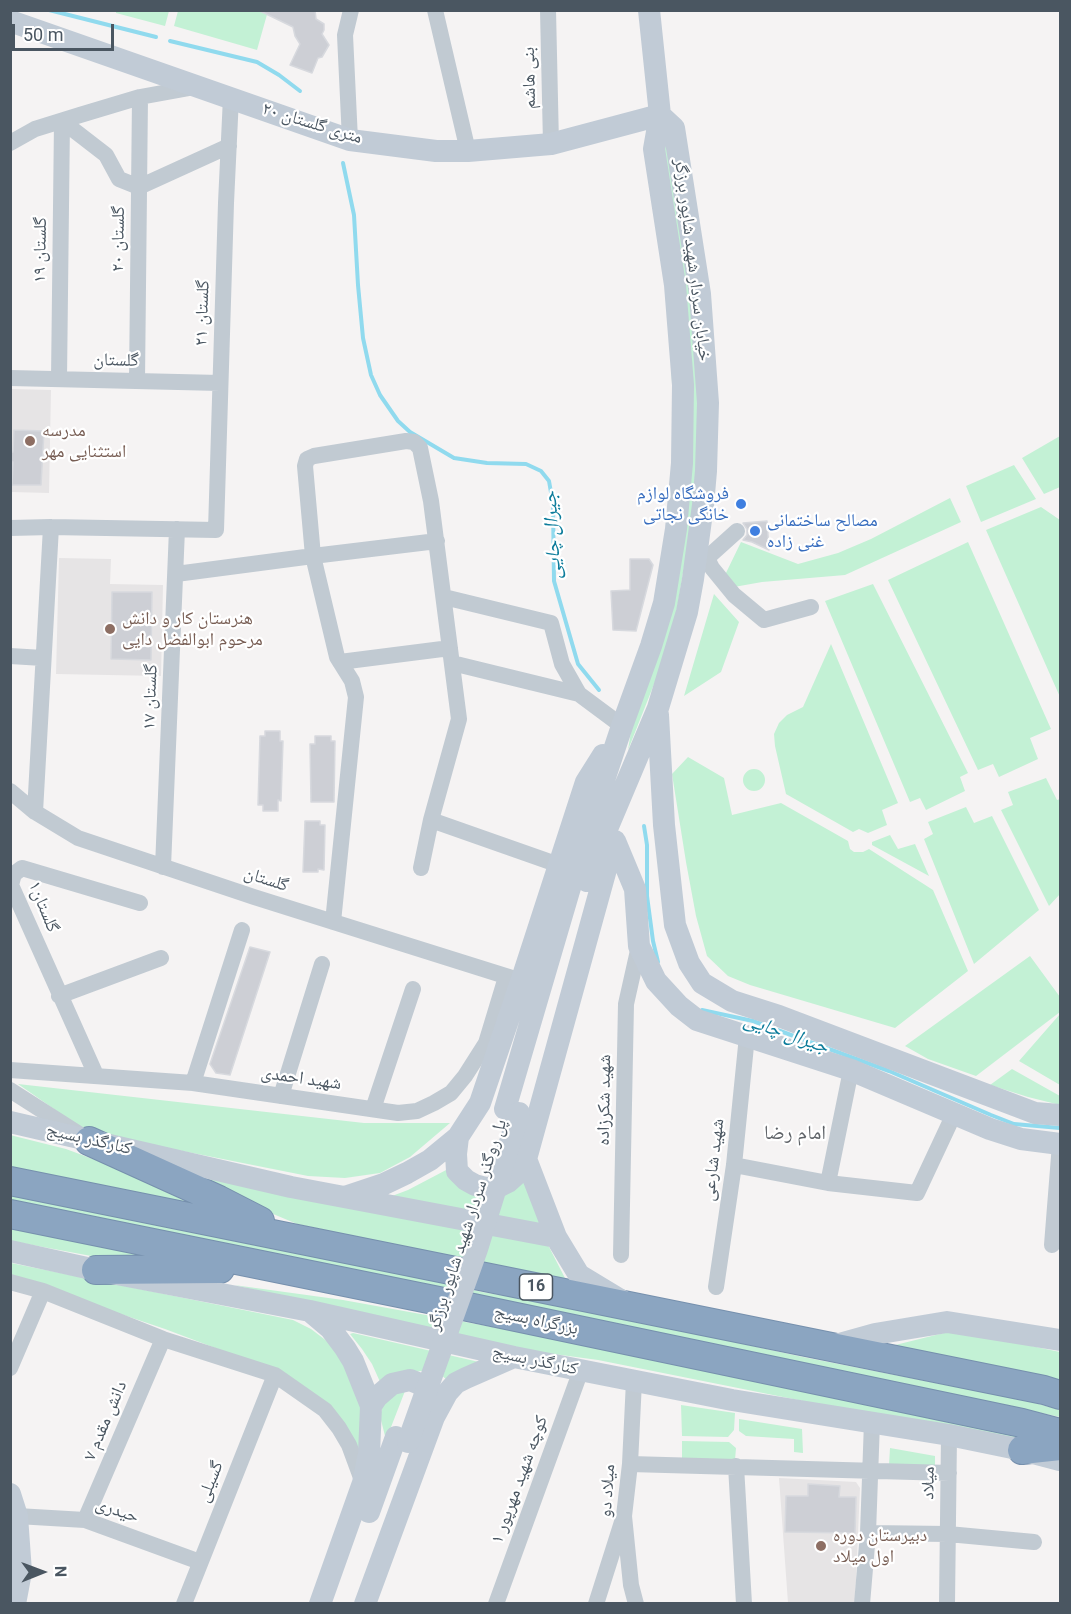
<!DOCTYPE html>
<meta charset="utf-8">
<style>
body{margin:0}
#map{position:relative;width:1071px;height:1614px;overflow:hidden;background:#f5f3f3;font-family:Roboto,sans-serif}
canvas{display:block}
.frame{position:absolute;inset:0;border:12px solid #4a5661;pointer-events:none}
.north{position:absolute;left:12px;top:1542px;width:60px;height:60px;-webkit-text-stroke:4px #fff;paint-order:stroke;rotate:89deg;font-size:16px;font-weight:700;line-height:24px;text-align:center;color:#4a5661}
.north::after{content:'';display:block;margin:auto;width:21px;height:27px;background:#4a5661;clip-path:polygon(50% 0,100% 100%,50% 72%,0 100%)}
.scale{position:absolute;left:12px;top:24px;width:102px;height:27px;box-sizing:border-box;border:3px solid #4a5661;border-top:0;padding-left:8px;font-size:18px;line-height:21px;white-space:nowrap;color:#4a5661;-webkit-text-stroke:4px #fff;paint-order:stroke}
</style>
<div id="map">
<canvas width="1071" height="1614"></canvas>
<div class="frame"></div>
<div class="north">N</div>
<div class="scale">50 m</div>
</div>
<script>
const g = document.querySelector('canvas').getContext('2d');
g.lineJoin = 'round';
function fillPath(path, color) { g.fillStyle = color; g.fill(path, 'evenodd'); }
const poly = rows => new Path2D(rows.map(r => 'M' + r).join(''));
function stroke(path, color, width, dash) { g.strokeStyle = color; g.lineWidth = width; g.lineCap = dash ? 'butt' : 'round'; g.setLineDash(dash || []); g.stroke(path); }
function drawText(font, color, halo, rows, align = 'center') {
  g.font = font + ' Roboto,"Noto Naskh Arabic",sans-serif'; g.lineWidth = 4.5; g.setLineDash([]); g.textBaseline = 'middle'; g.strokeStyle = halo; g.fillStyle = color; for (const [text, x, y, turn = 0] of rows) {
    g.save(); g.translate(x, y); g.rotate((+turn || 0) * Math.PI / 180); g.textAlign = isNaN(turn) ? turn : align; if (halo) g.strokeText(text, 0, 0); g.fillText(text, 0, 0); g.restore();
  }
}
fillPath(poly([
 [11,389,51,390,49,493,11,492],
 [59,558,111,559,110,584,163,585,161,676,56,674],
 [779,1478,856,1482,860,1488,855,1603,788,1603]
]), '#e6e4e5');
fillPath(poly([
 [116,11,116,10,169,11,165,26,116,13],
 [178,11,268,11,257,50,174,26],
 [666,143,698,349,697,490,675,620,662,664,628,750,633,719,680,554,661,149],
 [1060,436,1060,487,1044,494,1022,458],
 [1014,465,1036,499,981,522,966,486],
 [950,498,961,522,845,575,762,582,734,587,725,575,741,542,798,564,838,553,871,539],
 [1041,507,1060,520,1060,697,986,530],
 [968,542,1051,729,1030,738,1038,759,999,777,993,764,978,770,888,580],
 [873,584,968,773,960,777,965,791,926,810,920,798,910,802,825,601],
 [714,594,739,622,721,672,684,696],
 [831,644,898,803,882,810,887,825,868,833,859,829,853,832,786,794,775,746,774,734,779,723,787,715,803,707],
 [688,757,724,778,732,815,781,803,848,841,850,849,854,852,863,852,869,849,933,890,968,971,895,1028,750,985,728,976,707,956,696,916,686,862,672,774],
 '743 780a11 11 0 1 1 22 0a11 11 0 1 1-22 0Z',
 [1046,778,1057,800,1060,799,1060,894,1049,906,1001,810,1013,805,1008,792],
 [966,807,974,823,992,816,1039,910,974,964,924,839,933,834,928,822],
 [890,835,898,849,915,844,929,876,872,845,872,842],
 [1030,956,1060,997,1060,1012,976,1076,928,1059,905,1046],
 [1060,1014,1060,1085,1019,1061],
 [1012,1069,1060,1096,1060,1105,1028,1097,990,1085],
 [18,1084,364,1123,450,1123,410,1157,380,1173,345,1178,308,1176,87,1132],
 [10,1135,66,1149,117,1168,197,1207,11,1171],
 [159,1166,548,1245,567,1282,297,1224],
 [448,1169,452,1176,524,1182,542,1227,392,1196,408,1190],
 [11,1195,258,1246,361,1264,482,1292,578,1308,803,1357,1028,1401,1060,1410,1060,1417,843,1371,11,1201],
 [11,1226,193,1262,134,1264,11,1241],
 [11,1263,293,1320,311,1329,332,1345,345,1368,362,1407,363,1465,352,1439,247,1360,165,1329,11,1277],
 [234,1285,343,1300,570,1341,1037,1438,1003,1441,598,1360,495,1346],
 [956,1330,1060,1352,1060,1388,879,1349],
 [353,1333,479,1362,451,1383,436,1371,421,1371,409,1373,381,1384,372,1364,362,1349,350,1334],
 [405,1391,386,1440,380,1416,384,1401,395,1392],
 [681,1405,735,1413,734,1430,728,1437,682,1436],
 [739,1419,802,1429,803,1453,794,1452,794,1439,746,1436,739,1431],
 [682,1441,729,1442,736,1448,735,1460,682,1458],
 [890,1448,935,1456,935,1467,889,1465]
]), '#c3f1d5');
stroke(poly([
 [49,10,156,37],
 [170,41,257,62,279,75,300,91],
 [343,163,354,215,358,285,363,338,371,375,380,395,398,421,410,432,454,458,487,463,526,464,541,471,549,481,553,504,554,581,578,664,599,690],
 [644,826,647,845,647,896,653,941,658,962],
 [702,1010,753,1021,889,1071,991,1115,1014,1124,1060,1128]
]), '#90daee', 4);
const building = poly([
 [258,10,315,10,316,19,324,24,324,30,322,34,329,45,322,57,318,58,312,73,290,65,300,44,295,36,293,27,258,10],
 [14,430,44,431,41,485,12,485,13,462,10,462,10,452,13,452,14,430],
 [767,521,769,550,752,542,743,540,747,535,747,529,743,523,767,521],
 [630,559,649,559,653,565,636,631,613,630,611,591,630,590,630,559],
 [112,592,152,592,151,660,111,659,112,592],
 [265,731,280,731,280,741,283,741,281,801,278,800,278,811,263,811,263,805,258,805,260,736,265,736,265,731],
 [315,736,331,736,331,741,335,741,334,802,311,802,310,744,315,744,315,736],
 [305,821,320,821,320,825,325,825,324,870,318,869,318,872,303,872,305,821],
 [250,947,270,952,230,1075,216,1073,210,1064,250,947],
 [808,1484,840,1486,839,1497,856,1497,855,1533,785,1532,786,1496,808,1496,808,1484]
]);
fillPath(building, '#cdcfd5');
stroke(building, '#d7d9de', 1.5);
const highway = poly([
 [89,1141,219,1200,260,1221],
 [10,1181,1044,1390,1060,1395],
 [10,1214,473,1308,1022,1423,1060,1433],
 [96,1270,220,1269],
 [1022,1450,1060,1446]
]);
stroke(highway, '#7690ad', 30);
stroke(poly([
 [435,10,468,151],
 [548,10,551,144],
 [62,121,106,155,119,179,139,187,229,146],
 [350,140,345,35,351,10],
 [10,143,35,129,80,115,140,97,195,87],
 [10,378,220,383],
 [59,379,62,121],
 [137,381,140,97],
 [10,528,51,527,216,530,226,203,231,97],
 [696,558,707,558,712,568,734,595,764,620,811,607],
 [707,558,737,531],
 [176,574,313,556,305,466,307,459,314,456,406,441,414,442,420,448,431,501,459,719,431,820,559,865],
 [444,597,551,623,562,664,579,694,622,726],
 [10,656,43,658],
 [340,662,450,648],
 [452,663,579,694],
 [10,791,35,812,78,838,254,897,515,979],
 [35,812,51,527],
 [163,867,177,529],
 [421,868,431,820],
 [333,922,356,697,352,681,337,657,313,556,437,541],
 [59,996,161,958],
 [10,1070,193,1083,398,1113,417,1111,434,1103,451,1093,465,1076,486,1043,506,977],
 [96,1075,11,885,14,874,22,868,140,903],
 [193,1083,242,930],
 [10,1090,79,1134],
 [281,1096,322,964],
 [373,1109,413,989],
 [734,1165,828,1183,917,1193,954,1114],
 [828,1183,851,1070],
 [1052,1245,1060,1144],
 [621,1255,626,1004,639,946],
 [10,1282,43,1291,163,1339,275,1375,325,1410,339,1428,349,1445,363,1483],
 [716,1287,734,1165,747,1036],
 [10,1368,43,1291],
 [634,1381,630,1464,624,1516,631,1585,636,1604],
 [630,1464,949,1473],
 [736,1466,744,1604],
 [17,1516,85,1520,200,1562],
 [85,1520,163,1339],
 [868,1533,948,1534,1034,1542],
 [184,1604,275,1375],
 [496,1604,581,1370],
 [596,1604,622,1522],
 [862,1604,868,1533,872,1422],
 [947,1604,949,1435]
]), '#c1cad2', 16);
stroke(poly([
 [10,21,350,140,436,151,468,151,551,144,660,115],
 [658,715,664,825,675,925,689,963,702,983,732,1001,779,1016,1035,1113,1060,1115],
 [615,841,635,889,639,946,656,981,679,1006,697,1020,851,1070,990,1129,1021,1139,1060,1144],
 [608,862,526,1159,556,1237,579,1275,622,1301],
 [587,881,596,855,658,708,687,612,693,579,703,505,706,471,708,403,700,294,674,128,660,115],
 [505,1109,584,840,622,726,651,646,664,603,676,529,682,463,683,385,675,285,654,149,660,115,649,10],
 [10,1122,291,1187,556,1237],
 [458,1137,456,1154,457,1171,466,1180,475,1185,486,1188,498,1187,508,1182,517,1174,526,1159],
 [345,1197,384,1184,407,1173,430,1160,458,1137,480,1103,521,982,586,782,603,755],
 [10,1251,96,1270,310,1311,514,1357,732,1400,949,1435,1022,1450,1060,1460],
 [311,1312,330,1328,345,1348,353,1361,371,1406,369,1454,363,1483,320,1604],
 [832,1346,875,1334,947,1322,1060,1340],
 [371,1406,377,1397,392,1384,410,1380,420,1384,425,1390,431,1400,432,1407],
 [10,1494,17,1516,21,1572,15,1604],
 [369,1512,396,1437],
 [365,1604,434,1417,447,1393,456,1383,466,1378,514,1357]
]), '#c1cbd6', 22);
stroke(highway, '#8ba5c1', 28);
stroke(poly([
 [408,1442,477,1249,519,1113]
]), '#c1cbd6', 22);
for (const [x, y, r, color] of [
 [30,441,6,"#8d6e63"],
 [741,504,6,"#3f7fe0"],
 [755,531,6,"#3f7fe0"],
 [110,629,6,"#8d6e63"],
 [821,1546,6,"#8d6e63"]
]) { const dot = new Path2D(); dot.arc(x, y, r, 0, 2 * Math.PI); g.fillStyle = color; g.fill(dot); stroke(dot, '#fff', 2); }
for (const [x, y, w] of [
 [536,1287,33]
]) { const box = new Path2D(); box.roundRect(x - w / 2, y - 13, w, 26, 4.5); g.fillStyle = '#fff'; g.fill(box); stroke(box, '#4a5661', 1.5); }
drawText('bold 16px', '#4a5661', null, [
 ["16",536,1287]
]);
drawText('18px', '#4a5661', '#fff', [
 ["بنی هاشم",530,78,-91],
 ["۲۰ متری گلستان",312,124,17],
 ["گلستان ۲۰",119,239,-89],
 ["گلستان ۱۹",41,250,-89],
 ["خیابان سردار شهید شاپور برزگر",692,260,83],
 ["گلستان ۲۱",203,313,-88],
 ["گلستان",116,361,1],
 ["گلستان ۱۷",151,697,-88],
 ["گلستان",266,880,18],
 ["گلستان۱",43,907,68],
 ["شهید احمدی",301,1079,8],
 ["شهید شکرزاده",605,1100,-89],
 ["کنارگذر بسیج",89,1140,13],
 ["شهید شارعی",714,1160,-83],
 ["پل روگذر سردار شهید شاپور برزگر",468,1225,-72],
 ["بزرگراه بسیج",536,1321,12],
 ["کنارگذر بسیج",535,1361,12],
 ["دانش مقدم ۷",106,1421,-67],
 ["کوچه شهید مهرپور ۱",520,1480,-70],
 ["گسیلی",211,1482,-68],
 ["میلاد",929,1483,-89],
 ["میلاد دو",608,1491,-86],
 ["حیدری",117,1511,19]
]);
drawText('18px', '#785e54', '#fff', [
 ["مدرسه",42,431],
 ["استثنایی مهر",42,452],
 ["هنرستان کار و دانش",122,619],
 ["مرحوم ابوالفضل دایی",122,640],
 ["دبیرستان دوره",833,1536],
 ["اول میلاد",833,1557]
], 'left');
drawText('18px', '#366cbe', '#fff', [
 ["فروشگاه لوازم",729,494],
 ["خانگی نجاتی",729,515],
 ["مصالح ساختمانی",767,521,"left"],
 ["غنی زاده",767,542,"left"]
], 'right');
drawText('italic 20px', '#0c7c9b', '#fff', [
 ["جیرال چایی",553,535,-93],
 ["جیرال چایی",786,1034,19]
]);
drawText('20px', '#5f6368', '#fff', [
 ["امام رضا",795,1134]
]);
</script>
